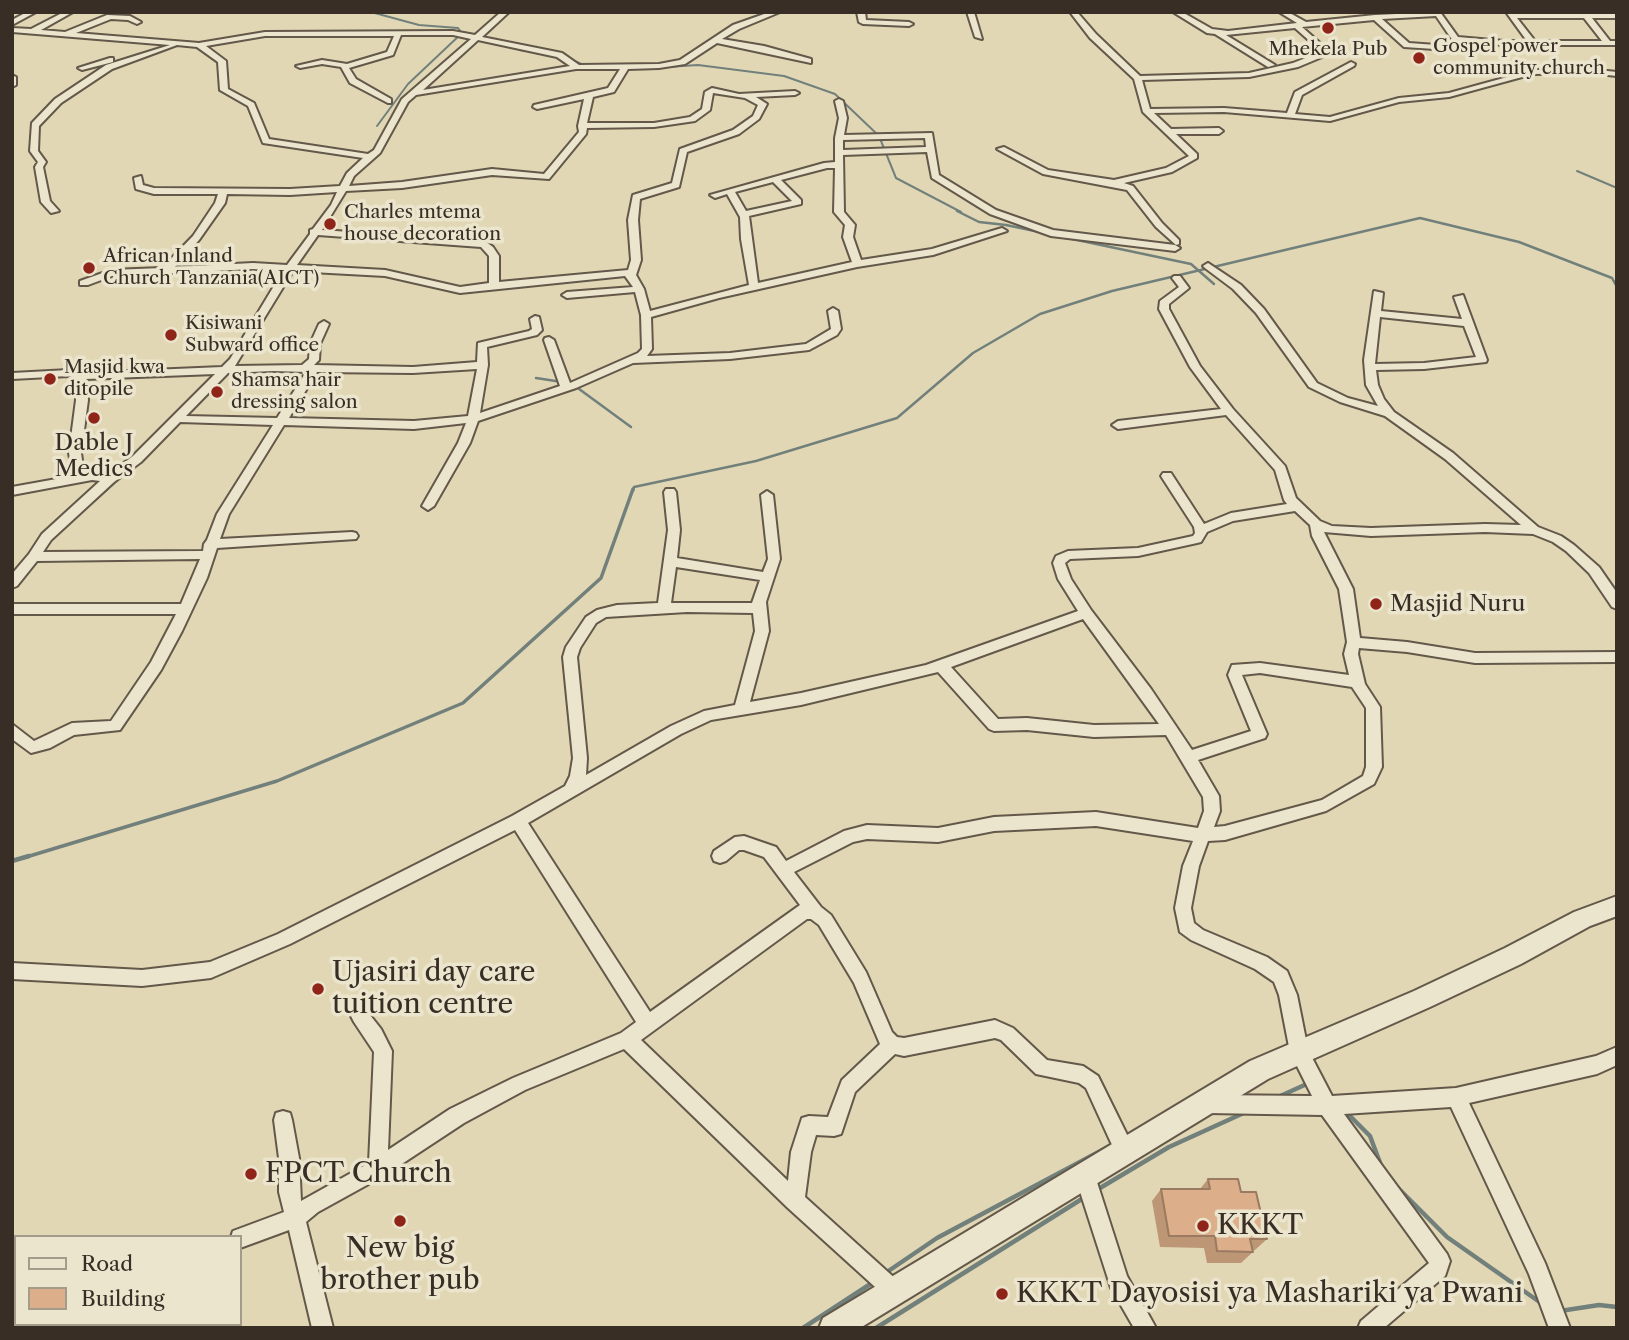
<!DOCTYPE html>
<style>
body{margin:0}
#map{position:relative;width:1629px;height:1340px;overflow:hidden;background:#e2d7b4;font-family:"Libre Caslon Text",serif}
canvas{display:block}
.frame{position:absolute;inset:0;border:14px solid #392e25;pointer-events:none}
.legend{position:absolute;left:14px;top:1235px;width:228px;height:91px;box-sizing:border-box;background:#ece5ce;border:2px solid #a49c8a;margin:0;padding:9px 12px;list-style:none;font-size:21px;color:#392e25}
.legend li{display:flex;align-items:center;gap:14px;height:35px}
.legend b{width:35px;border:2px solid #a49c8a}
</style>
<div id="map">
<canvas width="1629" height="1340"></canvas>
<div class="frame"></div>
<ul class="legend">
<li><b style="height:9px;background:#ece5ce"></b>Road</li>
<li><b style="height:19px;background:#dcae89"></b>Building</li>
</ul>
</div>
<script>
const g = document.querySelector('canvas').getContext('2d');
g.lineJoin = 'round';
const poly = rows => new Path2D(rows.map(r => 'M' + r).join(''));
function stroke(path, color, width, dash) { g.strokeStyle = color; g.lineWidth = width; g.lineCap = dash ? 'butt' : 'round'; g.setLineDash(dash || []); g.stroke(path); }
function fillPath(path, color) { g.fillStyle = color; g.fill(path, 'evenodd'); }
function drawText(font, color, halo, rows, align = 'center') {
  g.font = font + ' "Libre Caslon Text",serif'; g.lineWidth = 7; g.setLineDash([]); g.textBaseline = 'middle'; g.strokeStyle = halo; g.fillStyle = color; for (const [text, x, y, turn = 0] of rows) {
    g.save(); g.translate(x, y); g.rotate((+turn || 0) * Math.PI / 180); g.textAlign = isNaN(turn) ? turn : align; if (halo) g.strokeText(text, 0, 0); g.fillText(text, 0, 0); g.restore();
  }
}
stroke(poly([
 [371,12,419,25,458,28,462,33,408,84,377,126],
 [517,47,520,50,546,54],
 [570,59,586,66],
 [635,69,698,65,784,76,835,94,879,136,896,178,961,212],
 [1577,171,1617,188]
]), '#72807c', 2);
stroke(poly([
 [957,211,979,222,1006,225,1191,264,1214,284],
 [536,378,562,382],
 [575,386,631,427],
 [105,491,121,477],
 [633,491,634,487,756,461,897,418,973,353,1040,314,1112,291,1420,218,1519,242,1612,278,1617,287]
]), '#72807c', 2.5);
stroke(poly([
 [74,518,107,489],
 [23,858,277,781,463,703,601,578,633,489]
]), '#72807c', 3.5);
stroke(poly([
 [12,861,29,856],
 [1278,1097,1309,1083],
 [1345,1111,1370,1136,1382,1168],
 [1395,1185,1447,1237,1541,1303],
 [1095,1191,1169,1147,1246,1112],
 [884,1274,937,1238,1108,1147],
 [1560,1311,1599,1305,1617,1307],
 [803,1328,875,1281],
 [876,1328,1085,1197]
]), '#72807c', 4.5);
const minor = poly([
 [27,12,36,12,12,25,12,20,27,12],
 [64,12,73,12,41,30,65,32,107,15,130,16,141,22,137,24,128,20,111,19,76,33,199,43,265,32,453,31,475,35,501,12,509,12,482,37,562,53,579,65,659,64,680,60,733,25,770,12,780,12,739,29,722,39,764,46,811,59,811,63,717,43,685,64,659,68,628,69,614,92,593,97,587,123,654,123,690,117,702,109,705,92,712,88,739,94,795,91,799,93,795,95,756,97,767,104,759,119,739,134,687,152,679,187,640,199,638,220,641,260,636,275,644,289,650,311,749,285,741,239,740,217,727,194,715,198,710,195,824,163,835,162,835,138,839,118,835,101,839,99,843,101,847,118,844,135,932,133,939,175,996,210,1053,230,1175,245,1180,248,1175,251,1051,236,990,214,932,178,927,152,843,155,844,212,855,225,853,237,861,260,932,249,1002,228,1007,231,933,255,857,267,719,298,651,317,652,349,647,356,730,353,806,344,831,329,828,311,833,308,838,311,841,329,837,335,809,350,730,359,633,363,576,388,478,421,470,443,434,506,428,510,422,506,458,443,466,423,414,429,284,425,229,514,220,539,352,532,356,533,358,536,356,539,217,548,207,578,182,631,161,670,120,730,74,735,50,748,31,753,12,739,12,724,34,741,72,723,111,721,151,662,176,614,12,614,12,604,181,604,200,559,37,561,17,586,12,588,12,574,29,554,42,534,100,481,92,480,12,495,12,487,73,476,69,453,76,400,75,378,69,376,12,379,12,373,69,370,80,373,222,367,230,359,283,271,253,269,112,276,88,285,80,285,80,281,111,270,162,268,193,236,215,203,218,194,154,194,136,189,134,178,141,176,143,185,154,188,290,189,340,186,347,173,363,158,263,143,248,106,220,90,218,62,197,47,177,45,112,69,61,103,39,126,38,151,46,162,43,167,50,201,59,211,51,213,41,202,35,167,38,162,30,151,32,123,55,99,106,65,170,45,12,32,12,28,31,29,64,12],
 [401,35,453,35,471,39,402,99,374,150,368,154,269,139,254,103,228,89,226,61,206,46,265,36,394,36,387,52,347,64,322,60,296,66,300,68,322,64,341,67,350,83,388,103,391,103,391,99,356,79,349,68,393,55,401,35],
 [478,40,557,57,570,66,423,90,478,40],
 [576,69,620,69,608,88,534,105,533,107,537,109,584,99,578,126,579,132,544,174,492,169,402,182,349,186,354,176,380,153,408,102,416,95,576,69],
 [713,93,745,98,758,105,753,116,733,130,680,149,672,183,633,195,628,220,631,260,628,270,499,282,499,256,493,247,486,242,322,230,346,191,402,188,492,175,549,179,586,134,587,128,654,127,695,121,710,110,713,93],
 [925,138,926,147,843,150,843,140,925,138],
 [827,168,835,168,834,212,845,225,843,237,852,262,758,283,749,216,801,204,801,200,781,180,827,168],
 [773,182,792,201,746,211,735,192,773,182],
 [337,192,331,205,313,229,310,230,310,234,287,265,253,263,175,267,199,240,225,203,227,194,290,195,337,192],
 [318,235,481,247,489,256,489,283,460,287,385,270,297,265,318,235],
 [293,271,385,276,460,293,625,276,633,287,567,292,562,295,567,298,635,292,641,315,642,349,638,353,570,383,554,340,549,337,545,338,544,340,560,386,480,413,488,365,487,347,537,335,542,330,539,317,535,316,530,319,532,329,529,331,478,343,477,362,413,367,314,365,319,360,320,344,329,324,324,321,319,324,310,344,309,359,302,365,235,366,293,271],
 [477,369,468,416,414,421,289,418,317,372,413,373,477,369],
 [273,371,306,372,277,418,186,416,228,373,273,371],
 [215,374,133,456,108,475,92,472,84,474,81,453,88,400,86,379,215,374],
 [180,422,273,425,217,514,207,540,204,544,203,551,43,552,51,540,114,482,141,462,180,422],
 [857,12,865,12,866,20,909,22,913,24,909,26,863,24,859,22,857,12],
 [967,12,974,12,982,39,975,37,967,12],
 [1070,12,1077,12,1096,34,1140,76,1249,73,1293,63,1316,54,1313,44,1295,28,1226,35,1275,65,1268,67,1215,34,1207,33,1173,12,1182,12,1212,29,1228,31,1297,23,1279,12,1288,12,1306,22,1375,15,1440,12,1458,37,1504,41,1527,41,1506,12,1617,14,1617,18,1592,18,1610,41,1617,41,1617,45,1504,45,1463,42,1468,44,1468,48,1450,50,1404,47,1374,20,1302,27,1320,43,1324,51,1322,57,1298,67,1249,77,1142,80,1150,109,1224,108,1287,113,1295,92,1351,62,1355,64,1354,66,1302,95,1295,114,1330,117,1399,98,1449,93,1533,70,1588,69,1617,72,1617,76,1588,73,1533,74,1449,97,1399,102,1330,121,1224,112,1154,113,1171,129,1219,128,1223,131,1219,134,1176,134,1197,154,1197,158,1172,172,1124,183,1133,186,1162,223,1179,240,1179,244,1176,245,1156,227,1127,190,1043,174,997,149,1004,147,1048,170,1114,180,1166,168,1189,156,1143,112,1134,79,1090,38,1070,12],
 [1436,16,1453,41,1463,42,1450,46,1409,43,1382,19,1436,16],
 [1517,18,1584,18,1602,41,1535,41,1517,18],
 [110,58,113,58,113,62,82,70,78,68,110,58],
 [12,75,16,77,16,85,12,87,12,75],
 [1208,263,1241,285,1264,309,1317,383,1348,398,1378,406,1366,385,1364,360,1374,291,1383,293,1381,311,1462,319,1454,297,1463,295,1487,360,1486,362,1424,369,1376,370,1378,385,1384,399,1394,412,1453,453,1538,527,1561,536,1574,545,1599,567,1617,593,1617,609,1612,607,1589,573,1566,551,1553,542,1533,534,1485,532,1371,536,1324,532,1353,589,1360,638,1407,642,1475,653,1617,652,1617,662,1475,663,1407,652,1359,648,1358,654,1365,684,1380,707,1382,767,1374,784,1326,811,1225,840,1208,841,1199,866,1191,908,1194,923,1203,930,1267,957,1287,971,1297,995,1308,1050,1332,1096,1456,1088,1596,1056,1617,1047,1617,1065,1597,1074,1469,1103,1545,1263,1570,1328,1549,1328,1529,1274,1451,1107,1344,1114,1447,1254,1450,1261,1445,1276,1384,1328,1358,1328,1361,1321,1429,1263,1322,1115,1208,1113,1201,1111,1199,1104,1201,1097,1208,1095,1312,1096,1290,1052,1279,995,1274,982,1255,969,1191,940,1180,932,1175,908,1183,866,1193,841,1096,826,994,831,938,842,867,839,853,842,794,872,821,907,831,915,866,972,892,1032,897,1037,904,1038,995,1020,1013,1028,1047,1060,1083,1066,1098,1076,1135,1151,1132,1158,1125,1161,1118,1158,1086,1088,1079,1083,1036,1074,1001,1040,995,1038,904,1056,895,1054,855,1092,841,1134,834,1136,816,1135,811,1152,805,1197,899,1282,902,1289,899,1296,892,1299,885,1296,788,1208,624,1049,525,1090,464,1123,385,1175,318,1212,306,1222,333,1328,312,1328,289,1230,240,1248,240,1237,231,1237,233,1231,284,1212,279,1192,279,1158,274,1120,276,1113,283,1111,290,1113,292,1120,299,1158,301,1201,369,1163,374,1052,354,1022,351,1016,354,1010,360,1008,366,1010,381,1029,392,1051,388,1150,450,1109,513,1078,621,1033,636,1022,515,830,290,944,211,978,142,986,12,979,12,963,142,970,210,962,278,934,512,816,565,786,570,776,573,758,563,657,566,647,586,617,597,610,617,605,658,603,668,530,664,492,666,489,674,489,676,492,680,530,677,558,763,572,768,559,761,495,767,491,773,495,780,559,766,602,769,631,750,702,801,693,926,665,1078,611,1058,579,1053,563,1056,556,1068,551,1138,548,1193,536,1195,533,1194,527,1161,476,1163,473,1171,473,1204,524,1231,513,1287,504,1284,500,1275,470,1226,415,1118,429,1112,425,1118,421,1221,409,1190,367,1159,309,1160,301,1179,287,1172,278,1174,276,1180,276,1189,288,1169,304,1169,309,1200,366,1233,409,1285,466,1296,498,1320,521,1332,526,1371,528,1485,524,1521,525,1445,459,1385,416,1340,402,1309,387,1256,313,1233,289,1205,268,1203,266,1208,263],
 [1380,317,1464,326,1476,357,1424,363,1375,364,1380,317],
 [1295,511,1310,525,1312,536,1339,589,1347,642,1344,654,1349,675,1260,663,1232,665,1228,675,1251,731,1192,750,1151,689,1091,610,1071,579,1065,563,1070,559,1138,556,1197,543,1201,542,1207,532,1233,521,1295,511],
 [676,567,760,580,752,603,671,603,676,567],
 [687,612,753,613,755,631,735,705,704,711,671,726,586,775,587,758,577,657,580,648,596,623,606,617,687,612],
 [1083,619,1159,724,1094,725,1027,718,998,719,951,667,1083,619],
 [938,672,989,729,994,731,1027,730,1094,737,1166,735,1203,797,1204,811,1198,828,1096,812,994,817,938,828,867,825,844,831,786,861,776,847,744,836,735,837,714,851,712,856,714,861,720,863,726,861,739,850,744,850,764,857,800,905,650,1012,528,823,681,734,711,720,801,705,938,672],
 [1260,673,1352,687,1366,708,1366,767,1363,776,1322,800,1225,826,1214,827,1220,811,1219,796,1198,760,1265,738,1267,734,1242,675,1260,673],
 [807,919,811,919,819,925,854,983,880,1044,842,1080,828,1117,809,1116,802,1118,791,1152,788,1181,641,1040,807,919],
 [1085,1166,1092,1169,1095,1176,1127,1276,1156,1328,1134,1328,1111,1288,1075,1176,1078,1169,1085,1166],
 [12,1269,16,1270,16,1290,12,1289,12,1269],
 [119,1324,139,1324,139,1328,118,1328,119,1324]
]);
const tertiary = poly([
 [1617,896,1617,916,1590,926,1521,964,1430,1007,1268,1079,860,1328,819,1328,823,1318,1250,1061,1414,991,1505,948,1574,912,1617,896]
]);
stroke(minor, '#635849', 4);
stroke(tertiary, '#635849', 4);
fillPath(minor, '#ece5ce');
fillPath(tertiary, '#ece5ce');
fillPath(poly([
 [1208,1179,1241,1192,1267,1239,1255,1250,1252,1250,1253,1252,1241,1263,1207,1263,1204,1248,1160,1247,1152,1201,1161,1189,1200,1189]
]), '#bd9676');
const building = poly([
 [1208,1179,1238,1179,1241,1192,1256,1192,1267,1239,1250,1239,1253,1252,1217,1251,1215,1236,1169,1236,1161,1189,1210,1189,1208,1179]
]);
fillPath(building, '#dcae89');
stroke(building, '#9a7a60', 2);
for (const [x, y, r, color] of [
 [1328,28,7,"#8f2418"],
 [1419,58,7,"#8f2418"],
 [330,224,7,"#8f2418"],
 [89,268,7,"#8f2418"],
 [171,335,7,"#8f2418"],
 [50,379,7,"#8f2418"],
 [217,392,7,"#8f2418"],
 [94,418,7,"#8f2418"],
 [1376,604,7,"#8f2418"],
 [318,989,7,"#8f2418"],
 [251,1174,7,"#8f2418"],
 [400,1221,7,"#8f2418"],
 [1203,1226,7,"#8f2418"],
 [1002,1294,7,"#8f2418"]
]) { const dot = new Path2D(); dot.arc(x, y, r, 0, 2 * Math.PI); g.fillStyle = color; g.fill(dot); stroke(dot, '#ece5ce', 2.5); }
drawText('19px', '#392e25', '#ece5ce', [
 ["Gospel power",1433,47],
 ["community church",1433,69],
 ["Mhekela Pub",1328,50,"center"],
 ["Charles mtema",344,213],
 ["house decoration",344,235],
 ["African Inland",103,257],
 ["Church Tanzania(AICT)",103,279],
 ["Kisiwani",185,324],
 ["Subward office",185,346],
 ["Masjid kwa",64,368],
 ["ditopile",64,390],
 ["Shamsa hair",231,381],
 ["dressing salon",231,403]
], 'left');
drawText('23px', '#392e25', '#ece5ce', [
 ["Dable J",94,443],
 ["Medics",94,469],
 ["Masjid Nuru",1390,604,"left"]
]);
drawText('28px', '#392e25', '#ece5ce', [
 ["Ujasiri day care",332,973],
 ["tuition centre",332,1005],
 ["FPCT Church",265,1174],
 ["KKKT",1217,1226],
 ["New big",400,1249,"center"],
 ["brother pub",400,1281,"center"],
 ["KKKT Dayosisi ya Mashariki ya Pwani",1016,1294]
], 'left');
</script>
